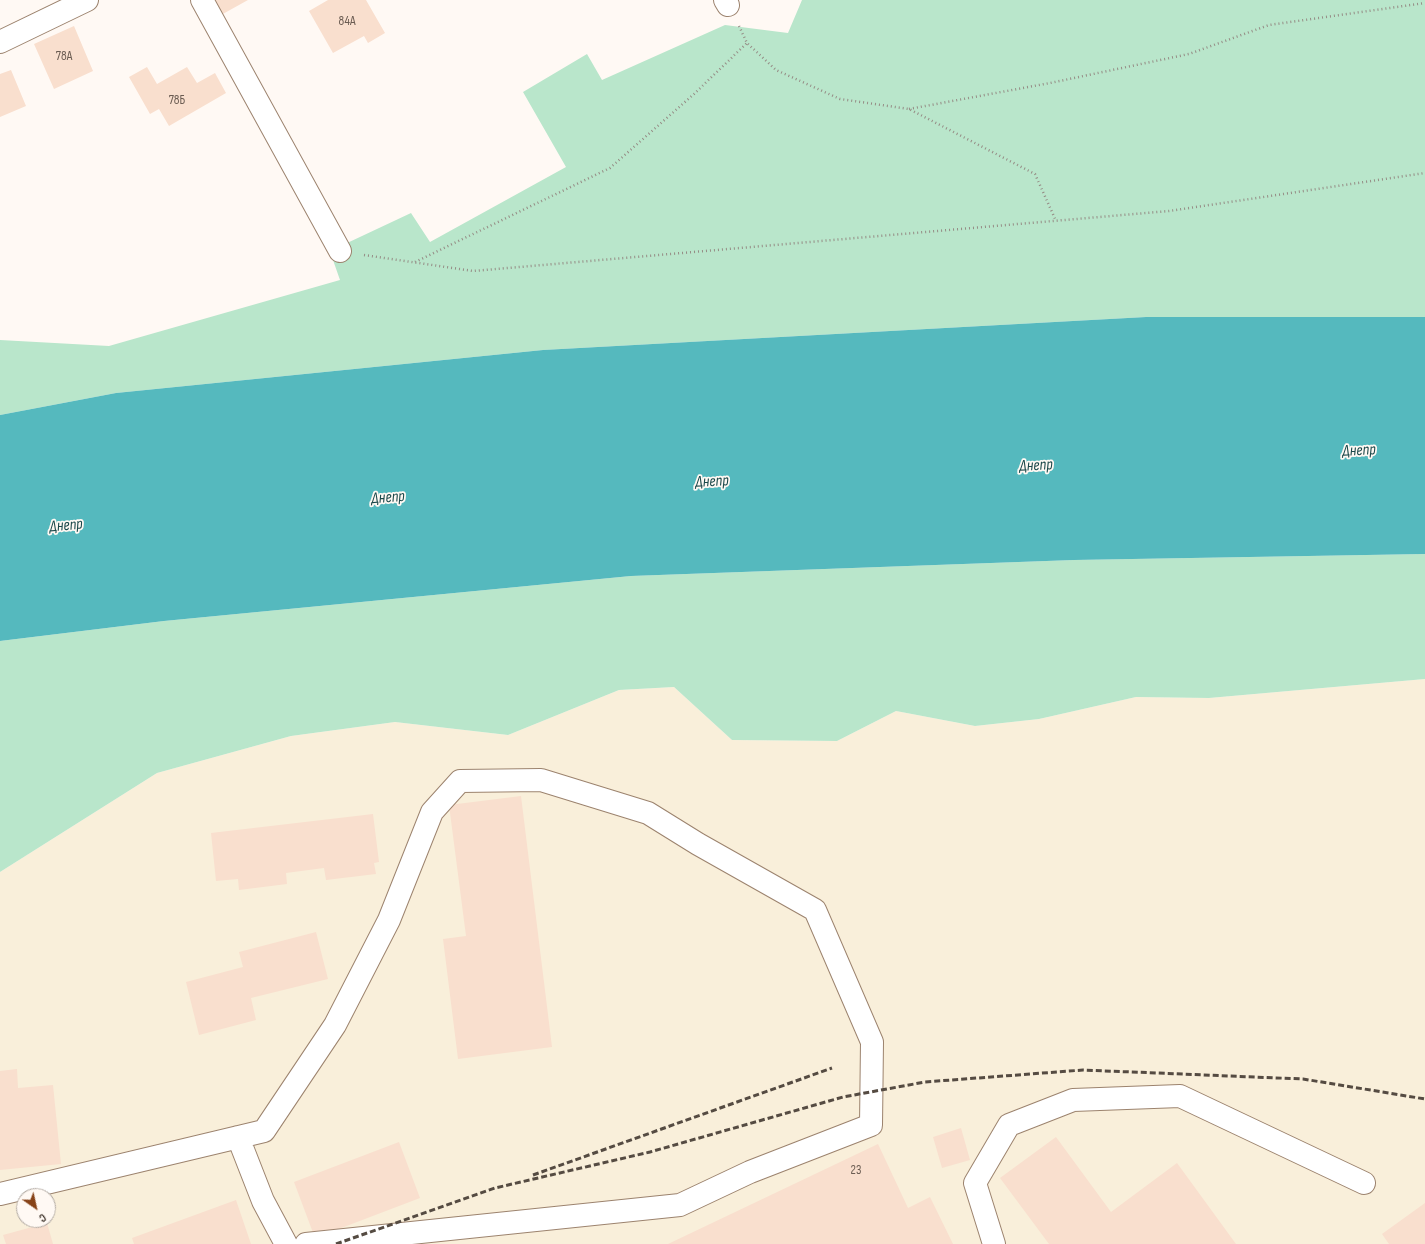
<!DOCTYPE html>
<meta charset="utf-8">
<style>
body{margin:0}
#map{position:relative;width:1425px;height:1244px;overflow:hidden;background:#fff9f4;font-family:"Sofia Sans Condensed",sans-serif}
canvas{display:block}
.north{position:absolute;left:16px;top:1188px;width:40px;height:40px;box-sizing:border-box;background:#fff9f4;border:1px solid #b1a9a2;border-radius:50%;rotate:146deg;font-size:11px;font-weight:700;line-height:16px;text-align:center;color:#3c3128}
.north::after{content:'';display:block;margin:auto;width:14px;height:18px;background:#874318;clip-path:polygon(50% 0,100% 100%,50% 72%,0 100%)}
</style>
<div id="map">
<canvas width="1425" height="1244"></canvas>
<div class="north">С</div>
</div>
<script>
const g = document.querySelector('canvas').getContext('2d');
g.lineJoin = 'round';
function fillPath(path, color) { g.fillStyle = color; g.fill(path, 'evenodd'); }
const poly = rows => new Path2D(rows.map(r => 'M' + r).join(''));
function stroke(path, color, width, dash) { g.strokeStyle = color; g.lineWidth = width; g.lineCap = dash ? 'butt' : 'round'; g.setLineDash(dash || []); g.stroke(path); }
function drawText(font, color, halo, rows, align = 'center') {
  g.font = font + ' "Sofia Sans Condensed",sans-serif'; g.lineWidth = 3.5; g.setLineDash([]); g.textBaseline = 'middle'; g.strokeStyle = halo; g.fillStyle = color; for (const [text, x, y, turn = 0] of rows) {
    g.save(); g.translate(x, y); g.rotate((+turn || 0) * Math.PI / 180); g.textAlign = isNaN(turn) ? turn : align; if (halo) g.strokeText(text, 0, 0); g.fillText(text, 0, 0); g.restore();
  }
}
fillPath(poly([
 [1425,679,1425,1244,0,1244,0,872,157,773,291,736,395,722,508,735,619,690,674,687,732,740,837,741,896,711,975,726,1039,719,1136,697,1209,698],
 [24,1196,48,1196,48,1220,24,1220]
]), '#f9efda');
fillPath(poly([
 [802,0,1425,0,1425,317,1146,317,543,350,116,393,0,415,0,340,109,346,340,280,333,260,352,251,345,244,411,213,430,242,566,167,523,92,587,54,602,80,725,25,788,33],
 [1425,554,1425,679,1209,698,1136,697,1039,719,975,726,896,711,837,741,732,740,674,687,619,690,508,735,395,722,291,736,157,773,0,872,0,641,164,621,631,576,1074,560]
]), '#b9e6cb');
fillPath(poly([
 [1146,317,1425,317,1425,554,1074,560,631,576,164,621,0,641,0,415,116,393,543,350]
]), '#55b9be');
fillPath(poly([
 [214,0,248,0,221,15],
 [328,0,366,0,385,33,368,43,364,36,333,53,309,11],
 [74,26,93,71,54,89,34,44],
 [147,67,157,84,187,67,197,83,215,73,226,93,169,126,159,109,150,114,129,77],
 [11,70,26,106,0,117,0,74],
 [521,796,552,1047,458,1059,443,939,466,936,449,805],
 [373,814,379,862,374,863,376,874,326,880,324,868,286,873,287,884,239,890,238,879,216,881,211,833],
 [316,932,328,979,251,998,256,1020,199,1035,186,982,243,967,239,952],
 [17,1069,18,1088,53,1085,61,1164,0,1170,0,1071],
 [961,1128,970,1160,942,1168,933,1137],
 [1056,1137,1111,1212,1177,1163,1236,1244,1049,1244,1000,1178],
 [399,1142,420,1198,315,1238,294,1182],
 [878,1144,908,1208,930,1197,953,1244,668,1244],
 [236,1200,251,1244,134,1244,132,1238],
 [1425,1203,1425,1244,1389,1244,1382,1234],
 [47,1223,53,1244,6,1244,3,1235]
]), '#f9dfce');
const minor = poly([
 [202,0,340,251],
 [725,0,728,5],
 [0,42,87,0],
 [238,1137,263,1201,286,1244],
 [0,1194,264,1131,335,1025,389,920,432,812,460,781,541,780,648,813,698,844,815,910,872,1042,871,1125,750,1172,680,1205,306,1244],
 [994,1244,975,1183,1009,1125,1073,1100,1180,1096,1364,1183]
]);
stroke(minor, '#9c836e', 24);
stroke(poly([
 [739,26,747,43,776,70,840,99,909,109,1035,174,1056,221],
 [909,109,1050,83,1189,54,1269,25,1425,3],
 [364,255,473,271,1169,211,1425,173],
 [415,262,610,168,694,94,747,43]
]), '#958c85', 2.5, [1, 3]);
stroke(minor, '#fff', 22);
stroke(poly([
 [533,1175,832,1068],
 [336,1244,495,1188,650,1152,843,1097,925,1082,1083,1070,1303,1079,1425,1099]
]), '#554b42', 3, [6, 3]);
drawText('13px', '#6b5c52', null, [
 ["84А",347,22],
 ["78А",64,57],
 ["78Б",177,101],
 ["23",856,1171]
]);
drawText('italic 16px', '#1b484a', '#fff9f4', [
 ["Днепр",1359,451,-3],
 ["Днепр",1036,466,-3],
 ["Днепр",712,482,-3],
 ["Днепр",388,498,-4],
 ["Днепр",66,526,-5]
]);
</script>
